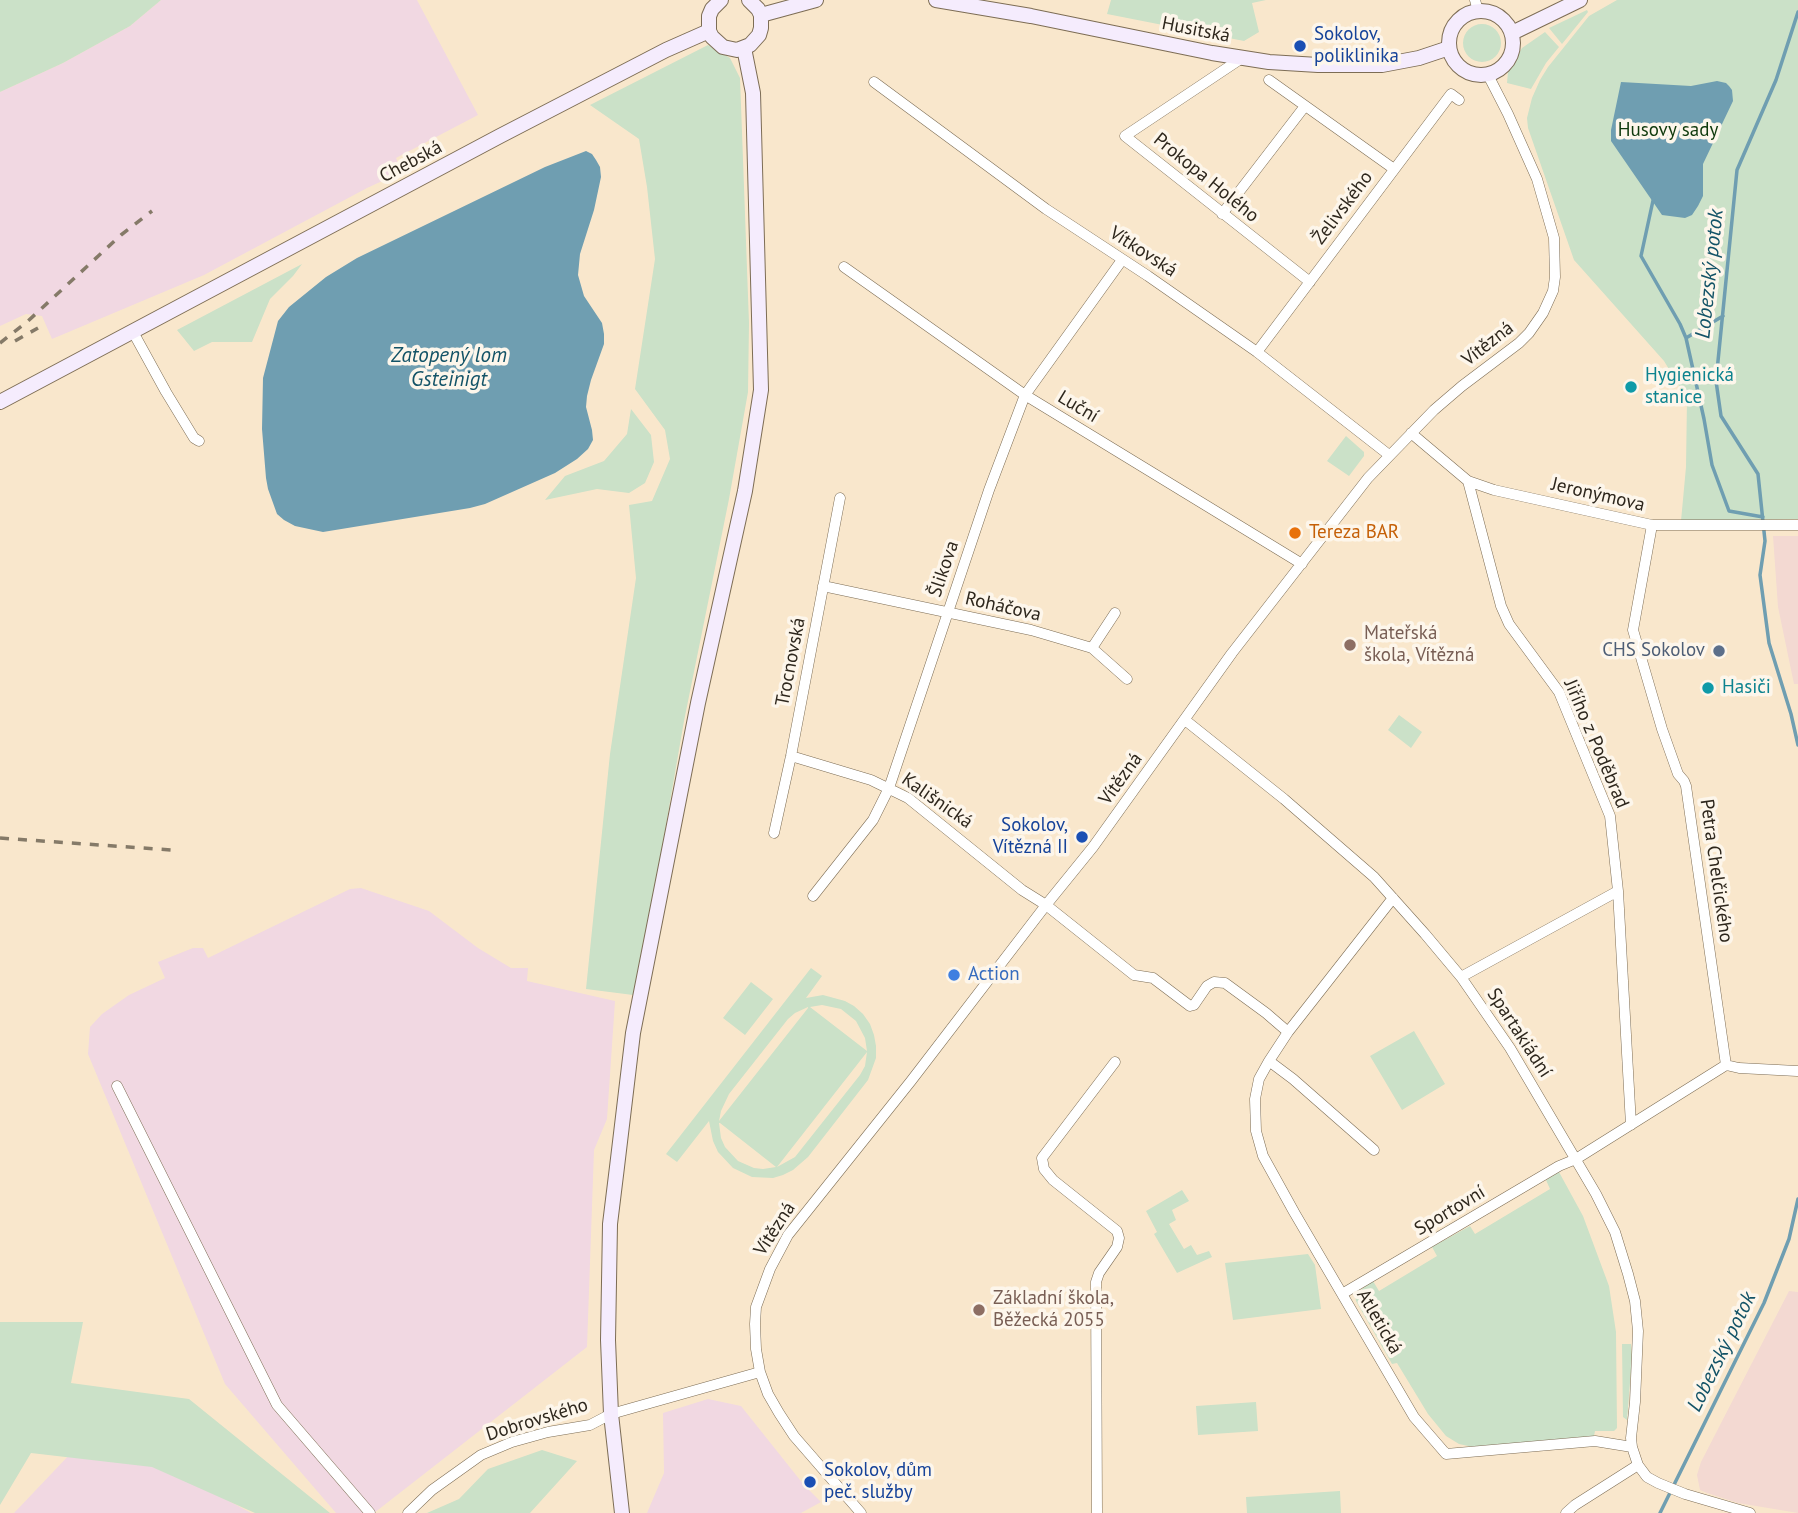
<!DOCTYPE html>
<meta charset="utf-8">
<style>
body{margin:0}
canvas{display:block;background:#f9e7cc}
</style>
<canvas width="1798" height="1513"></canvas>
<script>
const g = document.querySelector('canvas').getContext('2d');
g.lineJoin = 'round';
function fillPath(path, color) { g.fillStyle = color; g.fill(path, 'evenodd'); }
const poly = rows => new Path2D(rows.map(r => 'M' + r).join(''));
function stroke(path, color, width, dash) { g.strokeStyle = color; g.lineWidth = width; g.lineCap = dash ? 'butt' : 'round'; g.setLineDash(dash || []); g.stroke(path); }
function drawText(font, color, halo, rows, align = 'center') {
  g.font = font + ' "PT Sans",sans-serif'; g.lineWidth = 7; g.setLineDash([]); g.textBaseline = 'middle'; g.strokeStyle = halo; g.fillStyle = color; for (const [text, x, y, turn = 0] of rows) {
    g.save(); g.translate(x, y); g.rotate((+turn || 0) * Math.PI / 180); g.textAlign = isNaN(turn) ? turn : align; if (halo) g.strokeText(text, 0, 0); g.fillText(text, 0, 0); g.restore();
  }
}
fillPath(poly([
 [1773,536,1798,536,1798,684,1794,684,1778,607],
 [1789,1291,1798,1292,1798,1513,1738,1503,1707,1493,1700,1490,1697,1475,1701,1462]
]), '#f3d9d2');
fillPath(poly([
 [161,0,417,0,478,115,396,158,402,172,367,188,204,275,52,339,42,316,26,314,0,326,0,92,63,63,130,26],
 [361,888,429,911,478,948,511,968,528,968,527,981,615,1001,607,1119,594,1150,587,1347,374,1513,336,1513,225,1384,88,1054,90,1027,102,1014,129,995,165,978,158,962,193,948,203,948,208,958,350,889],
 [708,1399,741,1406,804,1485,821,1502,801,1513,647,1513,664,1473,663,1413],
 [73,1451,172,1470,251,1513,14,1513]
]), '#f1d8e2');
fillPath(poly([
 [0,0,161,0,130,26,63,63,0,92],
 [1111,0,1266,0,1252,3,1259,32,1244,41,1107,14],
 [1617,0,1798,0,1798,519,1681,521,1686,467,1687,399,1664,361,1574,260,1528,128,1527,118,1532,98,1540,80,1548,67,1589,16],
 [1587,10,1588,12,1562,44,1549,28],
 '1463 43a19 19 0 1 1 38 0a19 19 0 1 1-38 0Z',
 [1545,32,1559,47,1546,63,1531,89,1507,83,1508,72,1522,48],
 [708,45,730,58,740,78,749,323,748,392,729,499,684,721,662,848,633,995,586,989,610,754,636,578,629,505,652,501,670,459,665,430,635,389,655,259,647,187,639,139,590,105],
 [302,264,293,276,270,299,252,342,212,342,194,351,177,330],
 [631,409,651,435,654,462,645,483,629,493,597,489,545,500,565,476,604,461,627,434],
 [1346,436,1364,452,1364,456,1349,476,1327,461],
 [1399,715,1422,732,1411,748,1388,730],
 [811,968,822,976,806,998,823,995,845,1001,854,1006,863,1014,870,1024,874,1035,876,1046,876,1058,868,1080,808,1157,793,1170,783,1175,773,1178,752,1177,733,1168,718,1152,713,1141,709,1121,677,1162,666,1154],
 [822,1005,841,1009,856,1021,865,1038,867,1051,810,1007],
 [808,1007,808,1008,719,1121,721,1111,729,1094,788,1019,795,1013],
 [867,1052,865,1066,860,1075,795,1157,777,1167],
 [719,1123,720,1123,776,1167,763,1169,754,1168,738,1161,725,1147,721,1138],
 [751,982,773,999,745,1035,723,1018],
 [1414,1031,1445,1084,1402,1110,1370,1056],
 [1559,1172,1583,1216,1609,1286,1616,1332,1617,1428,1614,1431,1595,1431,1594,1436,1473,1447,1459,1444,1446,1436,1428,1414,1397,1363,1392,1364,1356,1301,1355,1294,1373,1281,1379,1291,1437,1256,1432,1247,1470,1226,1475,1234,1550,1189,1546,1180],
 [1182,1190,1189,1201,1172,1210,1176,1220,1169,1224,1184,1249,1191,1245,1197,1255,1209,1251,1212,1257,1177,1273,1154,1234,1157,1232,1146,1211],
 [1308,1254,1315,1265,1321,1309,1233,1320,1225,1263],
 [0,1322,83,1322,71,1383,189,1399,330,1513,255,1513,152,1467,31,1453,0,1505],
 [1622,1344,1631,1344,1632,1358,1627,1420,1623,1417],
 [1256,1402,1258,1431,1198,1435,1196,1406],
 [542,1450,577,1461,530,1513,427,1513,459,1499,488,1469],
 [1340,1491,1341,1513,1247,1513,1246,1497]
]), '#cbe1c8');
fillPath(poly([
 [1717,81,1726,83,1729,86,1732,90,1733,101,1703,164,1703,196,1698,206,1692,215,1685,218,1662,215,1611,141,1611,130,1621,82,1691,86],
 [586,151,592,154,596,160,600,167,601,177,594,210,580,254,578,275,584,296,602,323,604,334,604,344,591,380,587,396,586,407,592,430,593,440,588,449,577,459,555,473,485,504,470,508,323,532,295,526,284,520,277,514,268,489,266,478,262,429,263,378,278,321,289,307,326,277,357,258,545,167]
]), '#6f9eb1');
stroke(poly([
 [1798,12,1776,80,1737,170,1716,381,1721,416,1758,474,1765,541,1760,575,1769,643,1791,714,1798,745],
 [1654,196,1641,256,1680,324,1686,338],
 [1723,316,1686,338,1704,419,1712,465,1729,511,1763,517],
 [1660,1513,1764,1303,1789,1239,1798,1199]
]), '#6f9eb1', 3.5);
const street = poly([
 [1475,0,1478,11],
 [1242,58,1125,136,1310,282],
 [1269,80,1394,169],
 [874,82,1046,209,1148,276,1257,352,1389,455],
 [1222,214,1305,106],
 [844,267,1025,395,1302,564],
 [133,332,166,392,194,438,199,441],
 [1257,352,1451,94,1459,100],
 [1411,433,1468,481,1494,490,1652,525,1798,525],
 [1468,481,1501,606,1509,624,1559,692,1610,816,1618,891,1631,1125],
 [1652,525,1633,630,1662,729,1678,774,1684,781,1686,786,1726,1065],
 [823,586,1031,630,1092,648,1127,679],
 [1092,648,1115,613],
 [1185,720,1284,799,1374,877,1425,934,1461,977,1510,1048,1596,1194,1615,1232,1628,1274,1635,1301,1638,1331,1635,1402,1631,1438,1632,1447,1638,1465],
 [791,756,871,780,908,798,1022,890,1046,905,1134,975,1153,978,1190,1006,1194,1005,1207,986,1214,982,1225,983,1266,1013,1288,1032],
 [774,833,791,756,840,498],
 [813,896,873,820,889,788,989,490,1025,395,1122,260],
 [1393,898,1288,1032,1269,1061,1259,1079,1255,1099,1256,1131,1263,1156,1294,1212,1414,1417,1446,1454,1595,1441,1632,1447],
 [1461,977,1618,891],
 [1269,1061,1293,1079,1374,1150],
 [117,1086,277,1405,370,1513],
 [1342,1294,1559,1166,1576,1159,1726,1065,1739,1068,1797,1071],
 [408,1513,432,1490,481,1455,512,1442,548,1432,590,1425,611,1414,760,1372],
 [861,1513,794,1436,779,1413,768,1394,760,1372,756,1349,755,1324,756,1307,770,1269,788,1235,911,1081,1046,905,1093,847,1232,653,1368,478,1434,410,1462,386,1519,343,1529,333,1543,313,1553,291,1555,277,1554,238,1537,179,1508,114,1488,75],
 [1097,1513,1096,1282,1099,1273,1117,1247,1119,1238,1117,1231,1053,1180,1044,1169,1042,1158,1115,1062],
 [1566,1513,1575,1505,1638,1465,1647,1477,1658,1483,1685,1494,1750,1513]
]);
const secondary = poly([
 [721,0,712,9,709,16,709,31,712,37,723,47,737,50,750,45,759,35,761,28,761,15,758,9,749,0],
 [936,0,1031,16,1212,53,1269,62,1318,65,1382,65,1419,58,1449,48],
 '1449 43a32 32 0 1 1 64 0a32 32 0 1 1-64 0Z',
 [761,15,816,0],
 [1512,33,1580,0],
 [0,402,500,136,666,50,709,31],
 [622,1513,611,1414,608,1340,610,1224,617,1167,633,1033,698,703,745,491,761,390,753,93,744,48]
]);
stroke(street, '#7d6d55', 11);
stroke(secondary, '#7d6d55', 16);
stroke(street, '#fff', 10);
stroke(secondary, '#f5ecfd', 14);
stroke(poly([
 [15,341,38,328],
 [0,343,28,321,121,235,152,211],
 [0,838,171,850]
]), '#857a68', 3.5, [9, 9]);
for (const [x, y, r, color] of [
 [1300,46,7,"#1a4fb4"],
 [1631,387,7,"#0f9aa8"],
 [1295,533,7,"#e8710a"],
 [1350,645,7,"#8d6e63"],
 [1719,651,7,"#5c6f8a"],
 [1708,688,7,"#0f9aa8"],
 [1082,837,7,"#1a4fb4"],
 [954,975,7,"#3f7fe0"],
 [979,1310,7,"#8d6e63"],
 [810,1482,7,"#1a4fb4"]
]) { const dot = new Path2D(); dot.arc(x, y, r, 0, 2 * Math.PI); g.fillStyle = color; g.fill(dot); stroke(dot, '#fdf6eb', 2.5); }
drawText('19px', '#2e271d', '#fdf6eb', [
 ["Husitská",1196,30,11],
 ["Chebská",411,162,-28],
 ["Prokopa Holého",1206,178,39],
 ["Želivského",1343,208,-53],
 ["Vítkovská",1143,252,33],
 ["Vítězná",1488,344,-38],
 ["Luční",1078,407,31],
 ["Jeronýmova",1598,495,13],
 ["Šlikova",944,569,-71],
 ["Roháčova",1003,607,13],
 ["Trocnovská",791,662,-79],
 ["Jiřího z Poděbrad",1596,744,67],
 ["Vítězná",1121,779,-54],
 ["Kališnická",937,801,35],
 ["Petra Chelčického",1716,871,82],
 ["Spartakiádní",1519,1033,57],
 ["Sportovní",1450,1211,-31],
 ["Vítězná",775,1229,-57],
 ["Atletická",1379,1322,60],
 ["Dobrovského",537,1420,-17]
]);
drawText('19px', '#164399', '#fdf6eb', [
 ["Sokolov,",1314,35],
 ["poliklinika",1314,57],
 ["Sokolov,",1068,826,"right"],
 ["Vítězná II",1068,848,"right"],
 ["Sokolov, dům",824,1471],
 ["peč. služby",824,1493]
], 'left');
drawText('19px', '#0e390b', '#fdf6eb', [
 ["Husovy sady",1668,131]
]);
drawText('19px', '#0d838f', '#fdf6eb', [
 ["Hygienická",1645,376],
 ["stanice",1645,398],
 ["Hasiči",1722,688]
], 'left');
drawText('19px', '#c56008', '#fdf6eb', [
 ["Tereza BAR",1309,533]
], 'left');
drawText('19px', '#785e54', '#fdf6eb', [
 ["Mateřská",1364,634],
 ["škola, Vítězná",1364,656],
 ["Základní škola,",993,1299],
 ["Běžecká 2055",993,1321]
], 'left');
drawText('19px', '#4e5e75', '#fdf6eb', [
 ["CHS Sokolov",1705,651]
], 'right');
drawText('19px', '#366cbe', '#fdf6eb', [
 ["Action",968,975]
], 'left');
drawText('italic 21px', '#135367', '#fdf6eb', [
 ["Lobezský potok",1710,274,-84],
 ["Zatopený lom",449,356],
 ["Gsteinigt",449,380],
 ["Lobezský potok",1722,1352,-64]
]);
</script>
